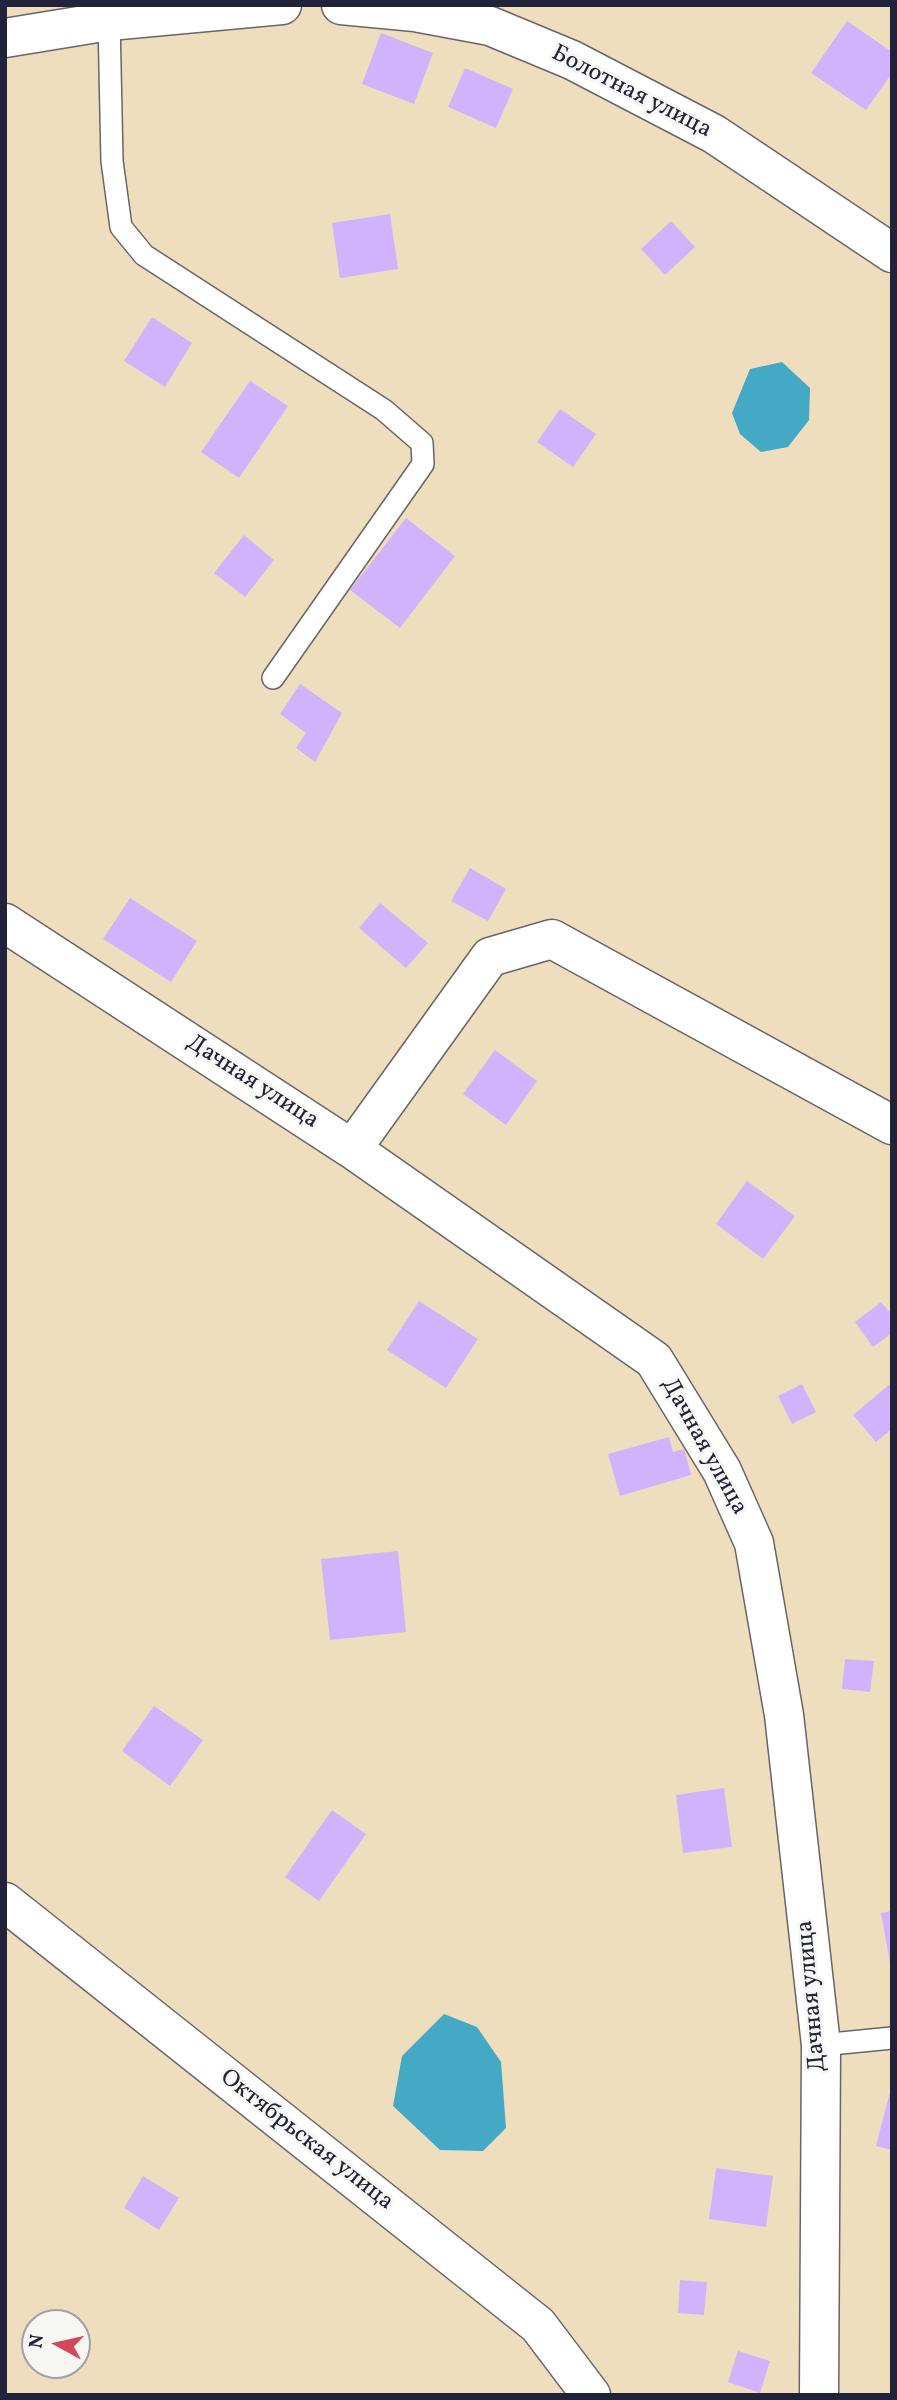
<!DOCTYPE html>
<meta charset="utf-8">
<style>
body{margin:0}
#map{position:relative;width:897px;height:2400px;overflow:hidden;background:#eedebd;font-family:Vollkorn,serif}
canvas{display:block}
.frame{position:absolute;inset:0;border:7px solid #22223b;pointer-events:none}
.north{position:absolute;left:21px;top:2309px;width:70px;height:70px;box-sizing:border-box;background:#f6f6f2;border:2px solid #a1a1a9;border-radius:50%;rotate:278deg;font-size:19px;font-weight:700;line-height:28px;text-align:center;color:#22223b}
.north::after{content:'';display:block;margin:auto;width:24px;height:32px;background:#d1495b;clip-path:polygon(50% 0,100% 100%,50% 72%,0 100%)}
</style>
<div id="map">
<canvas width="897" height="2400"></canvas>
<div class="frame"></div>
<div class="north">N</div>
</div>
<script>
const g = document.querySelector('canvas').getContext('2d');
g.lineJoin = 'round';
function fillPath(path, color) { g.fillStyle = color; g.fill(path, 'evenodd'); }
const poly = rows => new Path2D(rows.map(r => 'M' + r).join(''));
function stroke(path, color, width, dash) { g.strokeStyle = color; g.lineWidth = width; g.lineCap = dash ? 'butt' : 'round'; g.setLineDash(dash || []); g.stroke(path); }
function drawText(font, color, halo, rows, align = 'center') {
  g.font = font + ' Vollkorn,serif'; g.lineWidth = 6; g.setLineDash([]); g.textBaseline = 'middle'; g.strokeStyle = halo; g.fillStyle = color; for (const [text, x, y, turn = 0] of rows) {
    g.save(); g.translate(x, y); g.rotate((+turn || 0) * Math.PI / 180); g.textAlign = isNaN(turn) ? turn : align; if (halo) g.strokeText(text, 0, 0); g.fillText(text, 0, 0); g.restore();
  }
}
fillPath(poly([
 [782,362,810,388,809,420,788,447,761,452,740,434,732,413,750,369],
 [444,2014,477,2027,501,2062,506,2128,483,2151,440,2150,393,2106,402,2056]
]), '#44a9c4');
fillPath(poly([
 [847,21,892,52,892,73,866,110,811,73],
 [381,33,433,53,414,104,362,84],
 [465,68,513,89,496,128,448,107],
 [390,214,398,269,340,278,332,223],
 [671,221,695,247,665,275,641,249],
 [152,317,192,343,165,387,124,361],
 [250,381,288,406,239,478,201,452],
 [560,409,596,434,573,467,537,442],
 [406,518,455,556,400,628,350,590],
 [244,535,274,560,245,597,214,573],
 [300,684,342,713,315,762,296,748,306,733,280,714],
 [470,868,506,889,488,921,451,901],
 [130,898,197,941,171,982,103,939],
 [380,903,428,943,406,968,359,928],
 [495,1050,537,1081,506,1125,463,1094],
 [747,1181,795,1216,763,1259,716,1224],
 [419,1301,478,1339,446,1388,387,1350],
 [881,1302,892,1315,892,1333,873,1347,855,1322],
 [802,1384,816,1412,792,1424,778,1396],
 [890,1384,892,1429,876,1442,853,1415],
 [669,1437,673,1452,684,1449,691,1475,620,1496,608,1454],
 [398,1551,406,1632,330,1640,321,1559],
 [845,1659,874,1661,870,1692,842,1689],
 [154,1706,203,1740,170,1786,122,1751],
 [724,1788,732,1847,683,1853,676,1795],
 [332,1810,366,1834,319,1901,285,1877],
 [892,1911,892,1963,890,1963,881,1913],
 [891,2088,892,2089,892,2150,876,2146],
 [716,2168,773,2176,766,2227,709,2219],
 [143,2176,179,2198,159,2230,124,2208],
 [680,2280,707,2282,704,2315,678,2313],
 [738,2351,770,2361,760,2393,728,2382]
]), '#d1b3fd');
const service = poly([
 [109,21,112,161,121,227,144,255,384,410,422,443,423,464,273,678],
 [821,2045,892,2038]
]);
const minor = poly([
 [341,5,415,12,490,26,572,60,714,134,892,253],
 [5,38,109,21,282,5],
 [5,923,352,1149,654,1360,722,1471,754,1543,784,1715,821,2045,819,2395],
 [352,1149,490,957,552,939,892,1125],
 [5,1902,538,2325,591,2395]
]);
stroke(service, '#696468', 24);
stroke(minor, '#696468', 41);
stroke(service, '#fff', 21);
stroke(minor, '#fff', 38);
drawText('24px', '#22223b', '#f6f6f2', [
 ["Болотная улица",631,93,27],
 ["Дачная улица",252,1083,33],
 ["Дачная улица",703,1447,61],
 ["Дачная улица",813,1996,-95],
 ["Октябрьская улица",306,2141,38]
]);
</script>
